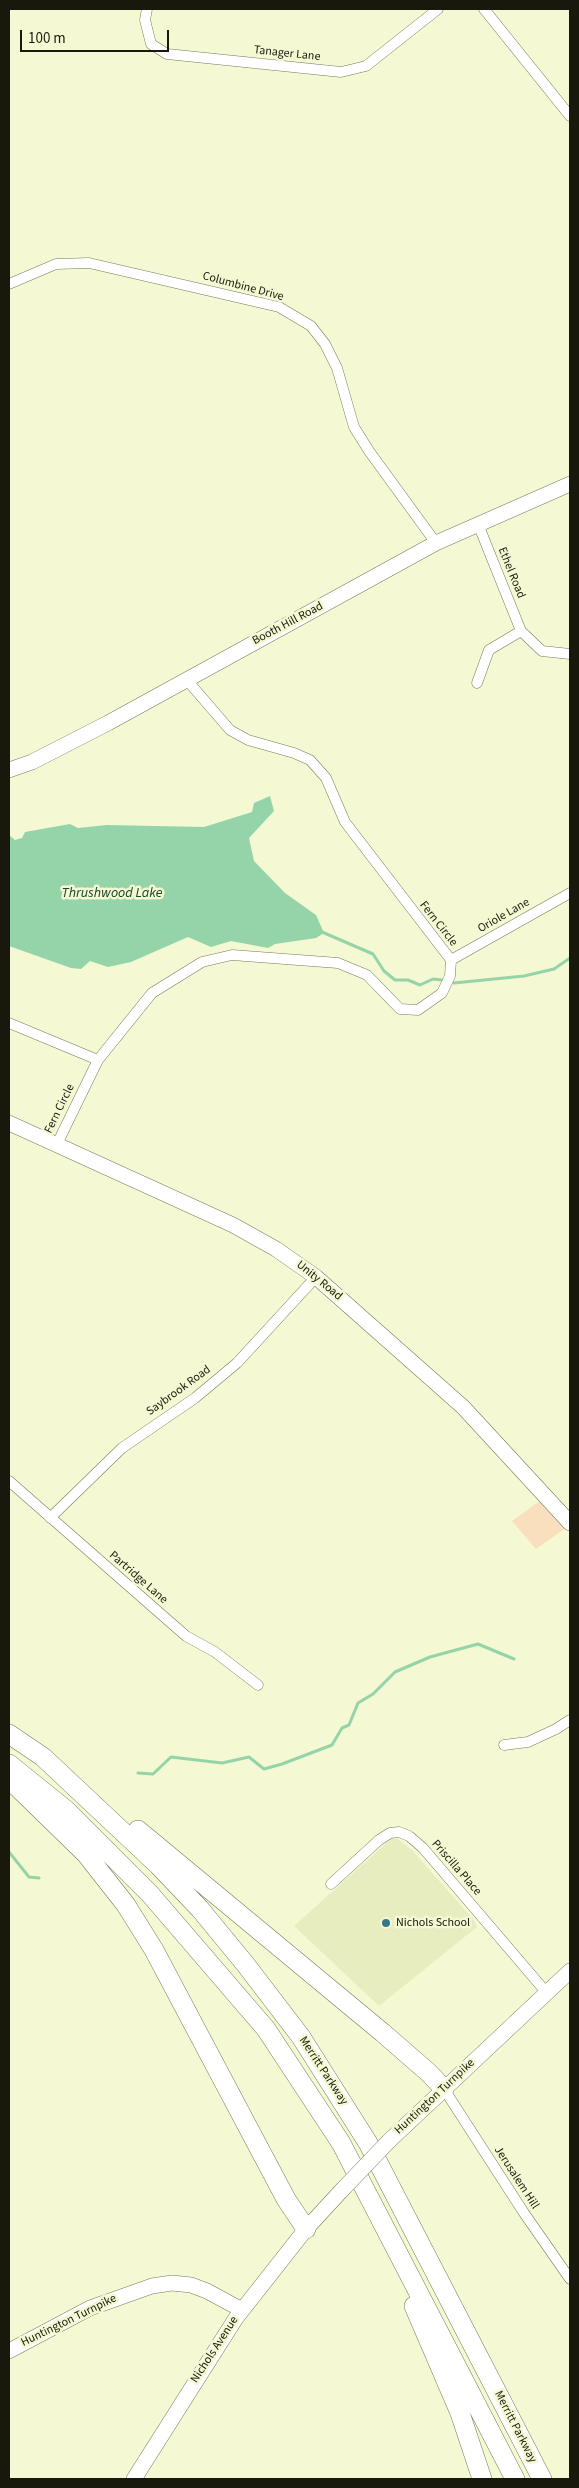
<!DOCTYPE html>
<style>
body{margin:0}
#map{position:relative;width:579px;height:2488px;overflow:hidden;background:#f4f9d3;font-family:"Source Sans 3",sans-serif}
canvas{display:block}
.frame{position:absolute;inset:0;border:10px solid #18190c;pointer-events:none}
.scale{position:absolute;left:20px;top:30px;width:149px;height:22px;box-sizing:border-box;border:2px solid #18190c;border-top:0;padding-left:6px;font-size:15px;line-height:18px;white-space:nowrap;color:#18190c;-webkit-text-stroke:4px #f4f9d3;paint-order:stroke}
</style>
<div id="map">
<canvas width="579" height="2488"></canvas>
<div class="frame"></div>
<div class="scale">100 m</div>
</div>
<script>
const g = document.querySelector('canvas').getContext('2d');
g.lineJoin = 'round';
function fillPath(path, color) { g.fillStyle = color; g.fill(path, 'evenodd'); }
const poly = rows => new Path2D(rows.map(r => 'M' + r).join(''));
function stroke(path, color, width, dash) { g.strokeStyle = color; g.lineWidth = width; g.lineCap = dash ? 'butt' : 'round'; g.setLineDash(dash || []); g.stroke(path); }
function drawText(font, color, halo, rows, align = 'center') {
  g.font = font + ' "Source Sans 3",sans-serif'; g.lineWidth = 5; g.setLineDash([]); g.textBaseline = 'middle'; g.strokeStyle = halo; g.fillStyle = color; for (const [text, x, y, turn = 0] of rows) {
    g.save(); g.translate(x, y); g.rotate((+turn || 0) * Math.PI / 180); g.textAlign = isNaN(turn) ? turn : align; if (halo) g.strokeText(text, 0, 0); g.fillText(text, 0, 0); g.restore();
  }
}
fillPath(poly([
 [392,1838,398,1839,412,1850,473,1919,477,1927,379,2006,294,1926]
]), '#e8edc0');
fillPath(poly([
 [548,1495,570,1525,536,1549,512,1521]
]), '#fadfbe');
fillPath(poly([
 [270,796,274,811,249,838,254,861,285,893,316,915,324,933,316,938,275,944,268,948,231,941,211,947,188,937,131,962,108,967,90,961,81,969,71,968,9,946,9,835,15,840,22,838,25,832,70,824,78,828,107,825,204,827,252,812,254,803]
]), '#95d4a8');
stroke(poly([
 [322,932,373,954,384,971,395,980,408,980,420,985,433,979,442,980],
 [454,983,524,976,554,969,570,958],
 [138,1773,153,1774,171,1757,222,1763,249,1757,264,1769,282,1764,332,1745,342,1728,349,1725,358,1703,373,1694,395,1672,430,1657,478,1644,514,1659],
 [9,1852,29,1877,39,1878]
]), '#95d4a8', 3);
const street = poly([
 [147,9,145,20,151,44,167,54,341,72,366,66,438,9],
 [484,9,570,116],
 [9,284,56,264,89,263,279,307,311,326,325,344,337,368,354,427,369,451,436,543],
 [478,524,521,631,542,651,570,654],
 [477,683,489,650,521,631],
 [451,960,570,893],
 [9,1023,98,1060],
 [57,1144,98,1060,152,993,202,962,232,955,338,963,367,975,400,1009,418,1010,442,993,450,976,451,960,345,822,326,778,310,760,294,753,248,740,230,730,186,679],
 [9,1481,186,1636,215,1652,258,1685],
 [50,1518,122,1448,195,1398,237,1363,316,1277],
 [504,1745,528,1742,556,1729,570,1720],
 [331,1884,379,1840,390,1833,399,1832,409,1836,423,1848,546,1992],
 [444,2089,524,2213,570,2279]
]);
const secondary = poly([
 [9,770,32,762,108,723,436,543,570,484],
 [9,1123,233,1225,276,1249,316,1277,463,1407,570,1523],
 [389,2141,570,1971],
 [9,2351,90,2308,152,2286,172,2283,191,2285,207,2291,242,2310],
 [134,2479,236,2318,306,2229,342,2190]
]);
const highway = poly([
 [9,1734,43,1757,158,1865,200,1909,246,1965,301,2037,368,2143,542,2479],
 [9,1764,66,1810,150,1894,266,2029,341,2143,515,2479],
 [9,1779,86,1854,126,1905,154,1950,286,2199,306,2229],
 [138,1830,383,2033,429,2073,444,2089],
 [414,2306,460,2413,482,2479]
]);
stroke(street, '#777b59', 11);
stroke(secondary, '#777b59', 16);
stroke(highway, '#777b59', 20);
stroke(street, '#fff', 10);
stroke(secondary, '#fff', 15);
stroke(highway, '#fff', 19);
const secondaryBridge = poly([
 [342,2190,389,2141]
]);
stroke(secondaryBridge, '#777b59', 16, []);
stroke(secondaryBridge, '#fff', 15);
for (const [x, y, r, color] of [
 [386,1923,5,"#357988"]
]) { const dot = new Path2D(); dot.arc(x, y, r, 0, 2 * Math.PI); g.fillStyle = color; g.fill(dot); stroke(dot, '#f4f9d3', 2); }
drawText('12px', '#18190c', '#f4f9d3', [
 ["Tanager Lane",287,54,6],
 ["Columbine Drive",243,287,15],
 ["Ethel Road",511,573,68],
 ["Booth Hill Road",288,624,-28],
 ["Oriole Lane",504,916,-30],
 ["Fern Circle",438,924,52],
 ["Fern Circle",60,1109,-64],
 ["Unity Road",319,1281,39],
 ["Saybrook Road",179,1391,-36],
 ["Partridge Lane",138,1578,41],
 ["Priscilla Place",456,1868,49],
 ["Merritt Parkway",323,2071,57],
 ["Huntington Turnpike",435,2097,-43],
 ["Jerusalem Hill",516,2178,57],
 ["Huntington Turnpike",69,2321,-26],
 ["Nichols Avenue",215,2350,-57],
 ["Merritt Parkway",515,2427,63]
]);
drawText('12px', '#18190c', '#f4f9d3', [
 ["Nichols School",396,1923]
], 'left');
drawText('italic 14px', '#174629', '#f4f9d3', [
 ["Thrushwood Lake",112,894]
]);
</script>
